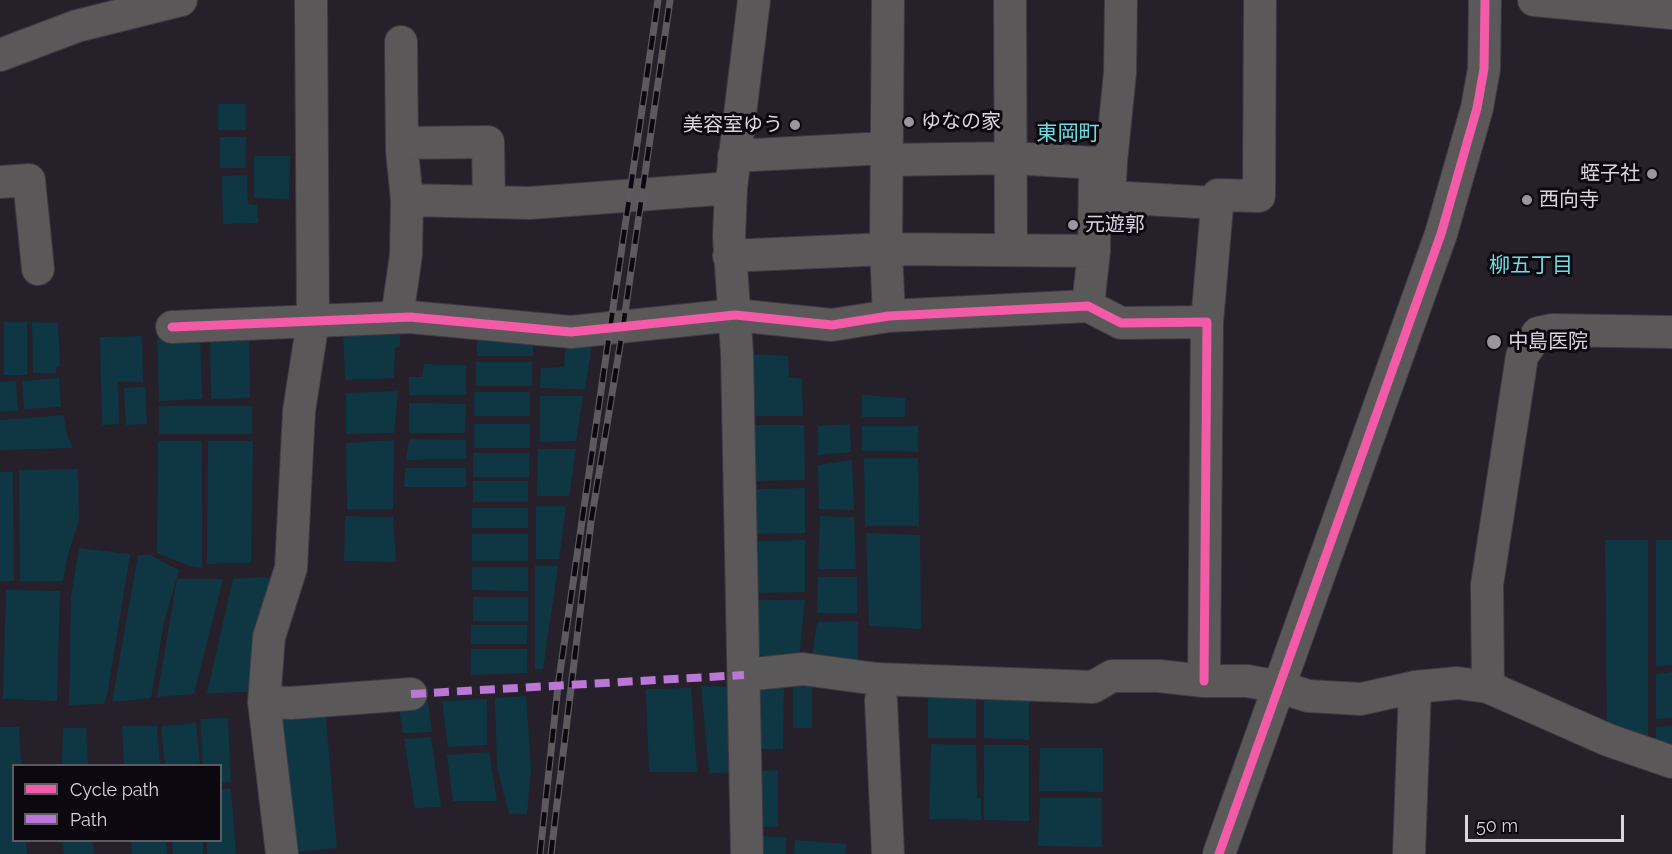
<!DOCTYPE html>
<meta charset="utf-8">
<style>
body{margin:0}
#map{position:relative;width:1672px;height:854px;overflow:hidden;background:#252029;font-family:Raleway,sans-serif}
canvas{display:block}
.legend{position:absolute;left:12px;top:764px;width:210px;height:78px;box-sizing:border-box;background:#0c0810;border:2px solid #5e5a63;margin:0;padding:8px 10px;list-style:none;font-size:18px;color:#dad4e0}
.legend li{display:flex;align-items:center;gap:12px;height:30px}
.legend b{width:30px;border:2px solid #5e5a63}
.scale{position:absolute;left:1465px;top:815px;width:159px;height:27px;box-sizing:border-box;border:3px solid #dad4e0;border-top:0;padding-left:8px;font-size:18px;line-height:21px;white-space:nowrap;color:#dad4e0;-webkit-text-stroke:4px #0c0810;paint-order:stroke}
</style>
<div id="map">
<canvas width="1672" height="854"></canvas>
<ul class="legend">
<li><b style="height:8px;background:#f35aa7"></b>Cycle path</li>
<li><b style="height:8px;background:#ba77d6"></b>Path</li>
</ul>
<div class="scale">50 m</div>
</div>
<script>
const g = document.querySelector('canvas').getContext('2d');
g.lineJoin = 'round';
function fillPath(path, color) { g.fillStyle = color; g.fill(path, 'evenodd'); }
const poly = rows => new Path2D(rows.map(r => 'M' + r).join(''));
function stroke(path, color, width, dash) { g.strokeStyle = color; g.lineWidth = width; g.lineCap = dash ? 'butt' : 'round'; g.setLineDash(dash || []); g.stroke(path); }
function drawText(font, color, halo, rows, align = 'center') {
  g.font = font + ' Raleway,"Noto Sans JP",sans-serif'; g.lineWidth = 6; g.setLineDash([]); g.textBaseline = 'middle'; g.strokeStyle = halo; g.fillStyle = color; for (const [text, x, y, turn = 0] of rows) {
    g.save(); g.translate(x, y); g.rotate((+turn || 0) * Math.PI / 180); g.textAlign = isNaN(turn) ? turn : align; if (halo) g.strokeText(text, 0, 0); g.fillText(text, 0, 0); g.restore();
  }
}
fillPath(poly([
 [218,104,246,104,246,130,218,130],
 [220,137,246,137,246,168,220,168],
 [254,156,290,156,289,199,254,198],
 [247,175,248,204,257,205,258,223,223,224,222,176],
 [4,322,27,322,27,375,4,375],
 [32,322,58,323,60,365,56,368,56,373,33,373],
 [400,326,400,347,395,348,394,378,345,380,343,329],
 [200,335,202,399,159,401,157,337],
 [249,335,250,398,211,399,210,336],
 [477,335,533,335,533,356,477,356],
 [142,336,143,382,118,382,119,424,102,425,100,337],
 [566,338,593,338,585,389,540,388,541,368,564,367],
 [746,354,788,356,789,377,802,379,803,416,751,416],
 [476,362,532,362,532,386,476,386],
 [424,364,466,365,466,395,409,395,409,377,422,377],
 [59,378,61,407,24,409,22,381],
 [16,381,18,411,0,412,0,382],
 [145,387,147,424,126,425,124,388],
 [398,391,394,433,346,434,346,393],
 [474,392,530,392,530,416,474,416],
 [862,395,905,398,905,417,862,417],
 [540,396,583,396,576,441,540,442],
 [409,403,466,404,465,433,409,433],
 [159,406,252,406,252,434,159,434],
 [64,415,66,432,73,448,0,450,0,420],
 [474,424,530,424,530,448,474,448],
 [850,424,851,452,818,455,818,426],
 [753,425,804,425,805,480,754,481],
 [862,426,918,426,918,452,862,451],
 [409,439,466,440,466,459,406,460],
 [394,440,393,509,347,509,346,443],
 [158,441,202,441,202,568,190,566,157,553],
 [208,441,253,441,251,563,207,564],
 [538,449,576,449,569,496,537,496],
 [473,453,529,453,529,477,473,477],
 [864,458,918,458,919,526,865,526],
 [852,460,854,510,819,509,818,465],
 [405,468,466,468,466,487,404,487],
 [78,469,79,520,68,554,63,581,20,581,19,470],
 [0,472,13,472,14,581,0,581],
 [473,481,528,481,528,502,473,502],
 [805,488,805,533,757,534,756,489],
 [536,506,566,506,559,559,536,559],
 [472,508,528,508,528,528,472,528],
 [345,516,393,517,396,562,344,561],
 [820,516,854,517,856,569,818,569],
 [866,533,920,535,921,629,869,626],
 [472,534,528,534,528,561,472,561],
 [805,540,805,592,756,593,756,541],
 [1605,540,1648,540,1648,746,1607,733],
 [1656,540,1672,540,1672,665,1656,666],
 [79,548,130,554,107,697,104,704,69,705,71,597],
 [138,555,150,555,179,570,164,622,151,698,112,702],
 [535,566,558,566,543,669,535,669],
 [472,567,528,567,528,591,472,590],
 [260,577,279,579,255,673,247,692,207,693,233,579],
 [818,577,857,577,857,613,817,613],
 [177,579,223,579,194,694,157,697],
 [6,590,60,591,57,701,3,699],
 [473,597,528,597,528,621,473,621],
 [756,600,805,600,799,657,754,655],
 [858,621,858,663,812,658,817,622],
 [471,625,527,625,527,644,471,644],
 [471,649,527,649,527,673,471,675],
 [1672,672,1672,718,1656,719,1656,674],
 [784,683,783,749,756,749,753,684],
 [793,683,812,683,812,728,793,728],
 [701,686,734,687,740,772,709,773],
 [691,688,697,772,649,772,646,689],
 [928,691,976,699,976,738,928,738],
 [984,695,1029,696,1029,740,984,738],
 [526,696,531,769,527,814,509,814,497,766,495,698],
 [487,699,487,745,448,747,442,701],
 [428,702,432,732,403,733,398,703],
 [325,708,337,848,294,852,276,711],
 [228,718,231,782,221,783,220,766,203,765,200,719],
 [196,723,200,765,165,765,161,726],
 [122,726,157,726,160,765,124,765],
 [1672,726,1672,755,1656,749,1656,727],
 [0,727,19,727,21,765,14,766,14,840,26,841,27,854,0,854],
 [63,728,86,728,88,765,62,765],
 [431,737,441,807,415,808,404,739],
 [931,744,976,745,977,797,981,799,981,820,929,819],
 [984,745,1029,745,1029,821,984,820],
 [1040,748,1103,748,1103,792,1039,791],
 [489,752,497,801,453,801,447,755],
 [778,770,778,827,759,827,757,771],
 [221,789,231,789,236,854,207,854,207,841,220,840],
 [1040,798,1102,798,1102,847,1038,846],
 [756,836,786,837,786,854,756,854],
 [795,840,846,844,846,854,794,854],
 [62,841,93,841,94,854,64,854],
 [131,841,166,841,167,854,132,854],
 [172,841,203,841,203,854,173,854]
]), '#0f3743');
const minor = poly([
 [888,0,886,249,889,316],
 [1010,0,1011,250],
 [1534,0,1672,13],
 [0,55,77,26,181,0],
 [402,143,488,142,489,202],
 [734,156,887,148],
 [886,160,1012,158,1095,163],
 [1111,163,1109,197,1216,203],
 [0,182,29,180,38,269],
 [407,200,530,203,731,188],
 [729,256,886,249,1094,251],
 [1088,306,1094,251,1095,163,1111,162,1120,73,1121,0],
 [397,317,406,255,407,200,402,151,401,42],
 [1207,322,1218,195,1259,196,1260,0],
 [172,327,410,317,571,332,735,315,832,325,889,316,1088,306,1121,323,1207,322,1204,681],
 [744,675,803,669,877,679,1093,687,1112,676,1159,676,1204,681,1247,681,1280,687,1308,696,1361,699,1415,687,1457,683,1488,687,1608,740,1672,762],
 [1488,687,1487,585,1522,356,1538,333,1552,330,1672,332],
 [881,700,888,854],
 [264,702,291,703,411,694],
 [282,854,264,702,269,637,291,568,299,411,313,321,311,0],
 [747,854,737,353,729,237,731,188,754,0],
 [1219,854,1441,234,1477,108,1484,69,1485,0],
 [1409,854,1415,687]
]);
stroke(minor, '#3e3a42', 34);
stroke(minor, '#5b5859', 32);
const rail = poly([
 [540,854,558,686,658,0],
 [551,854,591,522,623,327,670,0]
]);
stroke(rail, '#5d595f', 7);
stroke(rail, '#0c0810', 4.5, [14]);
stroke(poly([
 [411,694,744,675]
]), '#ba77d6', 8, [15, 8]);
stroke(poly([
 [172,327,410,317,571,332,735,315,832,325,889,316,1088,306,1121,323,1207,322,1204,681],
 [1219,854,1441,234,1477,108,1484,69,1485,0]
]), '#f35aa7', 9);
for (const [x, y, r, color] of [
 [909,122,6,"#9b95a0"],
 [795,125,6,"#9b95a0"],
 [1652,174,6,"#9b95a0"],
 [1527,200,6,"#9b95a0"],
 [1073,225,6,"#9b95a0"],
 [1494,342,8,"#9b95a0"]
]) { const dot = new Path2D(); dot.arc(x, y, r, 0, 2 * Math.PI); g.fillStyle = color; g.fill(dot); stroke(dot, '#0c0810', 2); }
drawText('20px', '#dad4e0', '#0c0810', [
 ["ゆなの家",921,122],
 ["美容室ゆう",783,125,"right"],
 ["蛭子社",1640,174,"right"],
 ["西向寺",1539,200],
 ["元遊郭",1085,225],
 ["中島医院",1508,342]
], 'left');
drawText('21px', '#6fdce1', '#0c0810', [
 ["東岡町",1068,134],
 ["柳五丁目",1531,266]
]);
</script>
